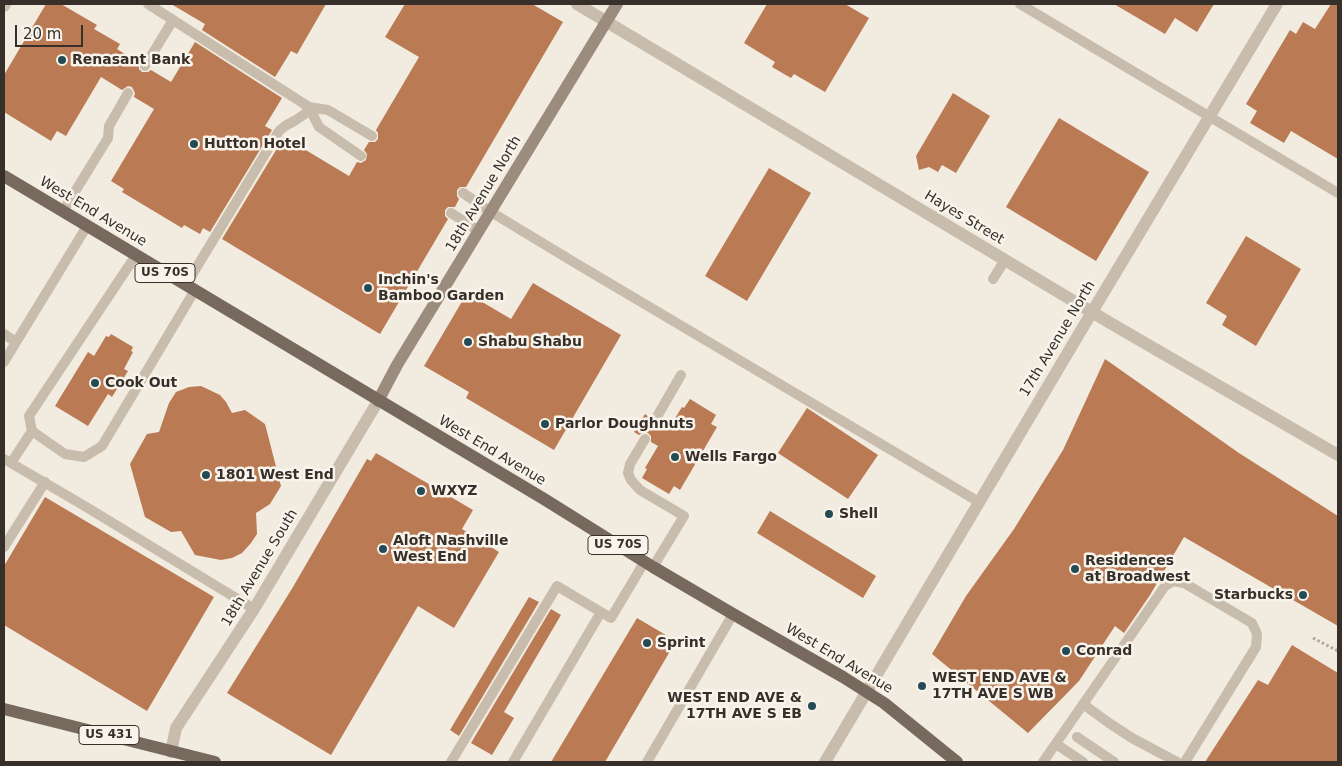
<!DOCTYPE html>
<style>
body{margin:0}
#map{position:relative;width:1342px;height:766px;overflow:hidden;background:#f1ebe0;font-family:"DejaVu Sans",sans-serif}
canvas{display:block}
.frame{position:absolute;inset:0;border:5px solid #37302a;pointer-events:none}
.scale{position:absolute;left:15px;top:25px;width:68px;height:22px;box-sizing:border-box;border:2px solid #37302a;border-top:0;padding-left:6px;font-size:15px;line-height:18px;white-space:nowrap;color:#37302a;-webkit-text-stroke:4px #f8f4ec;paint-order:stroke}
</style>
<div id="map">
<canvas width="1342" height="766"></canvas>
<div class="frame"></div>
<div class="scale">20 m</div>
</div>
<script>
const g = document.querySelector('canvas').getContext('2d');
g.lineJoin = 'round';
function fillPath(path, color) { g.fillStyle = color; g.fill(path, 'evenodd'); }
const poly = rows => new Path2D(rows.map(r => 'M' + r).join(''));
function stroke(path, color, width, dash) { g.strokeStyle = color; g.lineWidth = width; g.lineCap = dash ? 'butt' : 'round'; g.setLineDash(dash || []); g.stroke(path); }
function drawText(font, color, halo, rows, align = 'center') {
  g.font = font + ' "DejaVu Sans",sans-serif'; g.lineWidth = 5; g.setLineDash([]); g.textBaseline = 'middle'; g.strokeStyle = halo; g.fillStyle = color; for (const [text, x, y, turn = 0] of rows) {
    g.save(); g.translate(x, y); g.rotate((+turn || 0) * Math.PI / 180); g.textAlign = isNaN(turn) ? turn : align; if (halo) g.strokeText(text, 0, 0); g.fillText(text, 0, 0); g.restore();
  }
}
fillPath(poly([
 [46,4,61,4,97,25,94,29,120,44,117,49,139,63,139,69,142,72,148,72,151,70,171,82,195,42,282,98,265,126,272,130,210,232,203,228,200,234,184,225,182,228,122,192,124,189,111,181,154,109,134,97,135,93,132,87,128,86,122,90,101,77,66,136,57,131,51,141,4,112,4,75],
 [171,4,326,4,297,54,291,51,275,77,202,30,205,24],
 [405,4,532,4,563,22,466,187,460,187,457,190,457,196,459,199,455,207,448,207,445,210,445,216,448,219,380,334,222,239,284,137,349,176,357,162,361,163,366,160,367,154,364,150,369,142,375,142,378,139,378,133,376,130,419,57,385,37],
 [767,4,845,4,869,18,825,92,794,74,791,78,772,67,775,62,744,43],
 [1114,4,1214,4,1197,32,1175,18,1165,34],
 [1331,4,1338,4,1338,159,1291,131,1284,143,1250,123,1257,111,1246,104,1290,30,1296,34,1303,22,1315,29],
 [953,93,990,116,956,173,942,165,938,172,929,167,919,170,916,156],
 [1059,118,1149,172,1096,261,1006,207],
 [769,168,811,193,747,301,705,276],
 [1246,236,1301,269,1256,346,1222,325,1227,316,1206,303],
 [533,283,621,335,554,450,466,398,469,392,424,366,467,293,511,319],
 [111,334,133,347,131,351,133,352,124,369,128,371,112,397,108,394,88,426,55,406,88,352,94,356,106,336,109,337],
 [1105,359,1239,453,1338,516,1338,626,1184,537,1150,595,1124,633,1115,626,1079,681,1028,733,932,654,966,596,1014,529,1063,450],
 [201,386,220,395,226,402,232,413,245,410,265,424,281,486,270,504,256,513,257,534,251,543,242,553,232,558,221,560,195,555,181,531,171,532,145,517,130,464,147,434,159,432,169,403,176,392,189,387],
 [690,399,716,415,711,424,717,427,680,490,674,486,669,494,642,478,647,469,645,468,658,446,651,442,651,436,648,433,642,433,639,435,634,432,645,414,649,417,648,420,651,426,655,427,661,424,669,428,682,407,684,408],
 [807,408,878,455,848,499,778,453],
 [376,453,473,510,462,529,499,552,454,628,418,606,331,755,227,693,293,587,367,459,371,461],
 [45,497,214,597,147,711,4,625,4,566],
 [770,511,876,576,863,598,757,533],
 [529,597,539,602,459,736,450,730],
 [551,609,561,615,504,712,514,718,492,755,471,743],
 [637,618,676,641,605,762,551,762],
 [1292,645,1338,673,1338,762,1205,762,1258,680,1268,685]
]), '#ba7a54');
stroke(poly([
 [1313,638,1338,651]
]), '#b3a797', 3, [2.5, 2.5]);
stroke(poly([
 [148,4,309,107,328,110,372,136],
 [1020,4,1338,193],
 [145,66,173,20],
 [309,107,319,127,361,156],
 [463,193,491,212,577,264,979,502],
 [63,211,108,138,109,126,128,93],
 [451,213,479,231],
 [136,255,29,416,32,431,65,454,84,457,102,446,195,290],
 [993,279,1005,260],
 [186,285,279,131,285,126,296,120,306,113,309,107],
 [4,334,16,342],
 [4,362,87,226],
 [655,420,681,375],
 [645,439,630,464,628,473,631,480,640,490,684,516,653,567],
 [4,459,83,505,254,609],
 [11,463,32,431],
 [4,547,45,482],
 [1083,704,1109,723,1132,738,1177,762],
 [1077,737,1114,762],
 [1056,744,1083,762],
 [451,762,557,586,611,618,645,561],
 [513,762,601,612],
 [647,762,733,614],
 [1043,762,1165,586,1173,581,1184,583,1252,623,1257,634,1256,647,1185,762]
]), '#c8bcac', 10);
stroke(poly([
 [577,4,1112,324,1338,455],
 [4,6,5,4],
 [171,752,176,728,254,609,378,401],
 [825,762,1092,312,1277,4]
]), '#c8bcac', 12);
stroke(poly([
 [378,401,397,365,617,4]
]), '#9b8c7e', 12);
stroke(poly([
 [4,176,544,499,653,567,733,614,843,677,884,703,957,762],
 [4,709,215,762]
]), '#77695d', 12);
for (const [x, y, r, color] of [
 [62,60,5,"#244b54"],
 [194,144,5,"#244b54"],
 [368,288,5,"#244b54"],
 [468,342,5,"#244b54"],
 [95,383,5,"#244b54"],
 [545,424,5,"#244b54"],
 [675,457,5,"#244b54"],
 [206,475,5,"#244b54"],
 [421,491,5,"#244b54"],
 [829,514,5,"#244b54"],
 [383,549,5,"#244b54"],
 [1075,569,5,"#244b54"],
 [1303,595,5,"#244b54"],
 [647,643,5,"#244b54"],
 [1066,651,5,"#244b54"],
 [922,686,5,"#244b54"],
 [812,706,5,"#244b54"]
]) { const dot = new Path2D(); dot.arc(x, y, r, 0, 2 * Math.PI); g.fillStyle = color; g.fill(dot); stroke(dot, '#f8f4ec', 2); }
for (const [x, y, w] of [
 [165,273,60],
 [618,545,60],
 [109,735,60]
]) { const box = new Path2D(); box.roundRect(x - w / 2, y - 9.5, w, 19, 4); g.fillStyle = '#f8f4ec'; g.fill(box); stroke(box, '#37302a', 1); }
drawText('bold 12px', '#37302a', null, [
 ["US 70S",165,273],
 ["US 70S",618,545],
 ["US 431",109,735]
]);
drawText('bold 14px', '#37302a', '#f8f4ec', [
 ["Renasant Bank",72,60],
 ["Hutton Hotel",204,144],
 ["Inchin's",378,280],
 ["Bamboo Garden",378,296],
 ["Shabu Shabu",478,342],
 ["Cook Out",105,383],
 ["Parlor Doughnuts",555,424],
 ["Wells Fargo",685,457],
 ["1801 West End",216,475],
 ["WXYZ",431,491],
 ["Shell",839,514],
 ["Aloft Nashville",393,541],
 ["West End",393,557],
 ["Residences",1085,561],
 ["at Broadwest",1085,577],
 ["Starbucks",1293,595,"right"],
 ["Sprint",657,643],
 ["Conrad",1076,651],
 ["WEST END AVE &",932,678],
 ["17TH AVE S WB",932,694],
 ["WEST END AVE &",802,698,"right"],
 ["17TH AVE S EB",802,714,"right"]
], 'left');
drawText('14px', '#37302a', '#f8f4ec', [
 ["18th Avenue North",484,194,-59],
 ["West End Avenue",93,212,31],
 ["Hayes Street",964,218,31],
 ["17th Avenue North",1058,339,-59],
 ["West End Avenue",492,451,31],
 ["18th Avenue South",260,568,-59],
 ["West End Avenue",839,659,31]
]);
</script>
